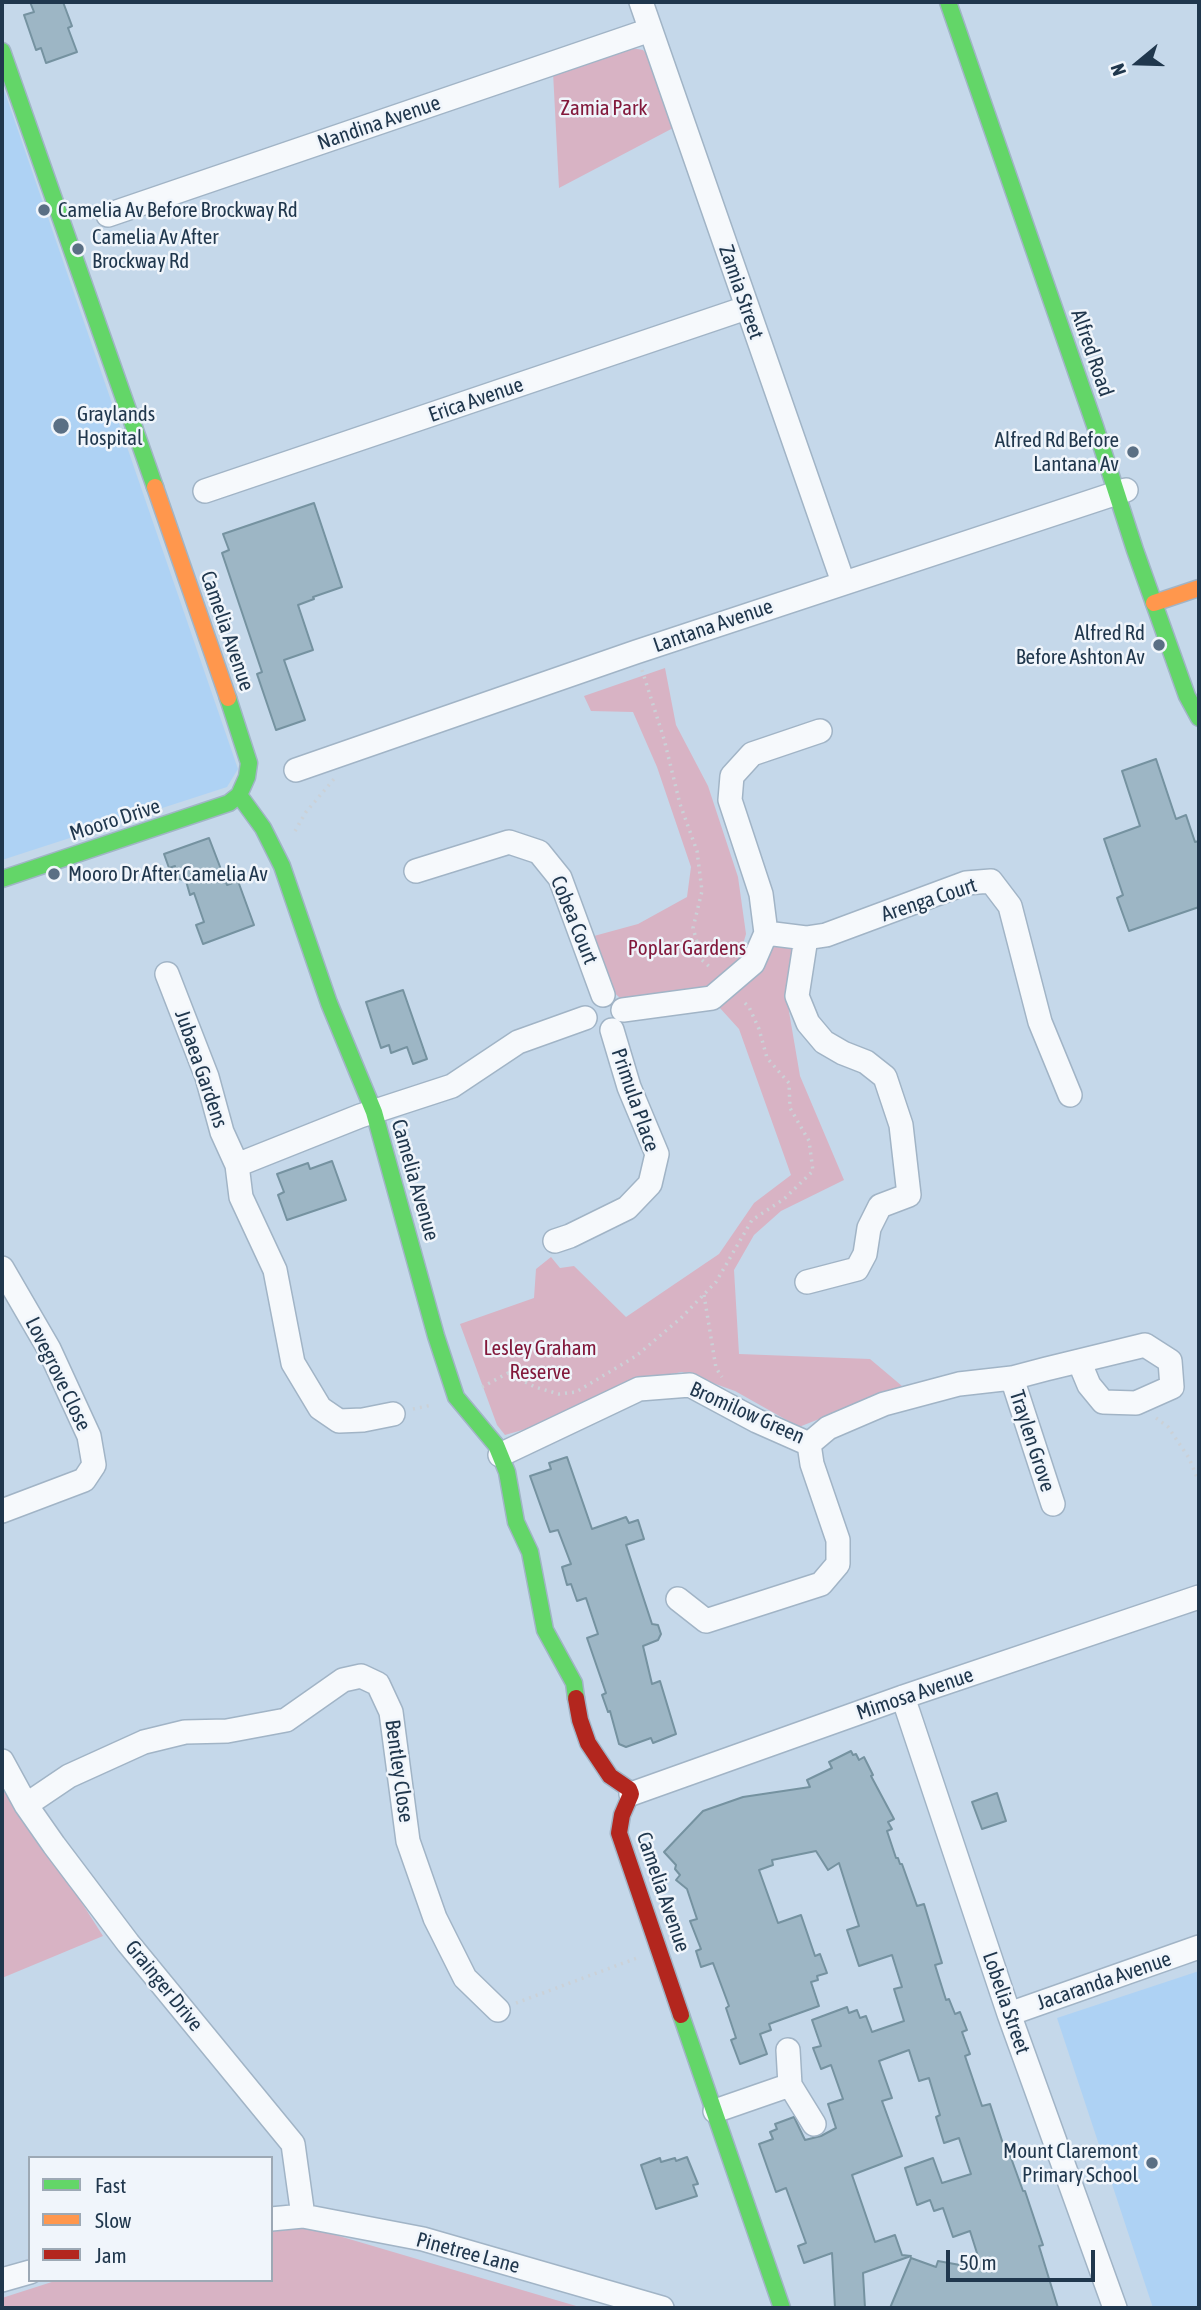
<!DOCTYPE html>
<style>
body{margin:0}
#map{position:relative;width:1201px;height:2310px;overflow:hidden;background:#c5d8ea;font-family:"Asap Condensed",sans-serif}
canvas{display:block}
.frame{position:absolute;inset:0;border:4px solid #20374d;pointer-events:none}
.legend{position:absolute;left:28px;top:2156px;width:245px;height:126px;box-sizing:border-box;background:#f0f5fb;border:2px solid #9da9b5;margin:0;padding:9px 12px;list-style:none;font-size:21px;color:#20374d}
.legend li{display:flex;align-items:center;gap:14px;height:35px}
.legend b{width:35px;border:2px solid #9da9b5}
.north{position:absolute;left:1103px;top:28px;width:70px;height:70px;-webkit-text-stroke:5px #f0f5fb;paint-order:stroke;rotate:251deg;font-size:19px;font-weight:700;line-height:28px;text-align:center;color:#20374d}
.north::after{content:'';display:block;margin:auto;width:24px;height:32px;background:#20374d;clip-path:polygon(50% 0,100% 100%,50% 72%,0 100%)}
.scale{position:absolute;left:946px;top:2250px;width:149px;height:32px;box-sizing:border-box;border:4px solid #20374d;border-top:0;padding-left:9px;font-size:21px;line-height:24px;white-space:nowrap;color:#20374d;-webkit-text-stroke:5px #f0f5fb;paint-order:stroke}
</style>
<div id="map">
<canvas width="1201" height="2310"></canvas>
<div class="frame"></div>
<ul class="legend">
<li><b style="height:9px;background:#63d668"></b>Fast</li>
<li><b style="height:9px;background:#ff974d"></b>Slow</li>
<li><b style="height:9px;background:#b3261e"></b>Jam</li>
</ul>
<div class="north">N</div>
<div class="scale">50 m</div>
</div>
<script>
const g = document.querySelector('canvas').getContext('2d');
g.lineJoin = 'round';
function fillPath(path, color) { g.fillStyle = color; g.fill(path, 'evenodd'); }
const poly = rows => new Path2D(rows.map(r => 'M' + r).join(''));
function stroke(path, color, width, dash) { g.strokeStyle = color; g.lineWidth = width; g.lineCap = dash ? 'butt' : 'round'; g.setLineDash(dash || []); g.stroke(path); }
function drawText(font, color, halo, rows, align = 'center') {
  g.font = font + ' "Asap Condensed",sans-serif'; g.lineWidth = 5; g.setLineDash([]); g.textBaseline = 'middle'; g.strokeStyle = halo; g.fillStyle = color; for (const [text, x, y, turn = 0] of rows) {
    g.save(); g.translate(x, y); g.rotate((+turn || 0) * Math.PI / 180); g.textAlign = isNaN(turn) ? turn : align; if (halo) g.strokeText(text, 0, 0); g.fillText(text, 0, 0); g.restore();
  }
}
fillPath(poly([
 [2,84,238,769,227,787,2,860],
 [1199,1971,1199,2308,1153,2308,1057,2018]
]), '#aed2f4');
fillPath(poly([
 [632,48,643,50,652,60,675,127,559,188,553,72],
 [665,668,676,725,708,786,738,877,746,934,737,965,709,992,632,1009,608,987,594,936,638,924,687,897,691,867,657,767,633,712,591,711,584,696],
 [770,941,797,945,786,994,800,1076,844,1180,781,1211,754,1235,734,1270,739,1354,870,1359,902,1386,799,1427,735,1391,682,1372,643,1379,550,1422,505,1435,497,1425,460,1324,534,1298,536,1269,551,1257,560,1268,574,1266,626,1317,719,1254,754,1203,791,1175,739,1029,719,1007,757,973],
 [2,1778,103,1936,2,1978],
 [278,2218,583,2308,2,2308,2,2298,58,2280,271,2280,271,2221]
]), '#d8b3c4');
const building = poly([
 [30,2,63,2,72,26,68,28,77,52,46,63,41,48,36,50,24,15,34,12,30,2],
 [314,503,342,587,313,597,314,599,298,605,313,650,284,660,305,720,276,730,257,674,262,672,222,553,229,550,223,534,314,503],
 [1156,759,1176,819,1186,815,1195,842,1199,841,1199,907,1129,931,1117,898,1123,895,1104,839,1140,826,1122,771,1156,759],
 [209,838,227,885,238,881,254,925,203,944,196,925,204,922,194,893,190,895,186,881,176,878,175,866,169,868,164,854,209,838],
 [403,990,427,1059,413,1064,407,1047,391,1053,389,1045,381,1048,366,1002,403,990],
 [332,1161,346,1200,287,1220,278,1195,284,1192,277,1174,308,1163,310,1169,332,1161],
 [567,1457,592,1529,626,1517,629,1523,638,1520,644,1539,626,1545,652,1624,658,1625,661,1634,658,1640,643,1646,652,1684,660,1681,676,1734,653,1743,651,1738,626,1747,619,1744,610,1711,608,1712,602,1695,606,1693,587,1638,598,1634,586,1598,577,1601,571,1584,567,1585,562,1567,571,1564,558,1530,550,1532,530,1476,551,1469,549,1463,567,1457],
 [851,1751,853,1755,856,1754,859,1760,864,1757,873,1775,871,1776,894,1819,888,1822,892,1829,887,1831,896,1858,898,1858,900,1864,902,1864,917,1906,924,1904,942,1963,935,1965,946,2000,949,1999,955,2014,960,2012,967,2030,962,2032,970,2054,965,2056,982,2106,990,2104,1007,2156,1010,2155,1023,2191,1025,2191,1043,2245,1039,2246,1058,2308,890,2308,911,2258,936,2267,938,2261,982,2269,970,2231,953,2237,943,2208,934,2211,930,2200,917,2205,905,2168,933,2158,942,2183,971,2174,959,2138,944,2143,936,2117,940,2115,929,2078,919,2081,909,2050,879,2061,892,2098,882,2101,902,2156,852,2175,875,2242,895,2235,902,2255,911,2256,863,2273,865,2308,835,2308,832,2253,804,2263,798,2246,806,2243,786,2188,776,2192,759,2144,773,2139,770,2132,777,2129,775,2124,794,2117,805,2140,821,2136,836,2128,828,2104,843,2099,831,2065,821,2069,813,2048,821,2046,812,2020,847,2007,849,2013,857,2010,860,2018,866,2016,872,2032,904,2021,894,1989,902,1987,892,1955,859,1966,847,1930,859,1926,839,1863,828,1870,816,1851,772,1860,773,1865,759,1870,778,1923,801,1915,815,1956,820,1954,827,1973,817,1976,818,1980,811,1982,819,2006,769,2024,771,2030,760,2034,767,2054,740,2064,731,2040,736,2038,726,2008,729,2006,713,1963,701,1967,696,1951,701,1949,690,1921,697,1919,687,1889,676,1880,680,1875,675,1869,676,1865,664,1852,703,1811,743,1797,810,1787,807,1780,832,1768,829,1762,851,1751],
 [997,1793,1006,1821,982,1829,972,1802,997,1793],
 [687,2157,698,2184,693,2185,697,2196,656,2209,641,2165,660,2158,661,2162,675,2158,676,2161,687,2157]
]);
fillPath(building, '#9db6c5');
stroke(building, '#7592a0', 2);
const street = poly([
 [641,2,843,582],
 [108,215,650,30],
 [205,491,746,308],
 [296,770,636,652,1126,490],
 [416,871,509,842,539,852,560,878,603,995],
 [766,933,806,938,826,935,966,883,991,881,1010,906,1040,1022,1070,1095],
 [806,938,797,996,808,1023,824,1042,843,1053,866,1062,885,1077,901,1125,909,1195,880,1206,869,1228,865,1254,857,1269,807,1282],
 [167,974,207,1077,222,1132,237,1165,241,1197,275,1270,293,1363,320,1408,339,1421,363,1420,393,1414],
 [623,1010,712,998,753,963,766,933,761,894,730,800,732,776,752,754,820,731],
 [237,1165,360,1116,452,1086,518,1042,585,1018],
 [555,1241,570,1236,627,1208,650,1184,657,1154,629,1087,612,1030],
 [2,1268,49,1349,89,1436,94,1465,84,1480,2,1511],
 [1012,1378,1053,1504],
 [500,1455,639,1389,690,1385,757,1421,809,1444,828,1428,884,1404,959,1384,1012,1378,1046,1369,1145,1345,1170,1361,1172,1387,1136,1403,1103,1402,1089,1385,1079,1361],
 [678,1599,706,1621,821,1584,838,1564,838,1540,812,1464,809,1444],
 [903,1697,1009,2014,1115,2308],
 [2,1761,26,1805,54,1845,128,1943,293,2144,303,2216],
 [631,1794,903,1697,1199,1597],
 [26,1805,69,1776,144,1742,185,1732,227,1731,286,1720,343,1680,361,1676,378,1684,391,1712,408,1841,435,1918,465,1978,498,2010],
 [1009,2014,1199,1947],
 [788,2050,790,2085],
 [715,2111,790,2085,814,2124],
 [271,2219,303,2216,423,2239,662,2308],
 [2,2280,30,2272]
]);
const fast = poly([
 [948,2,1095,426,1135,550,1187,696,1199,718],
 [2,51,155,487],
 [239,795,263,828,282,866,329,1003,374,1112,436,1336,456,1397,496,1445,507,1472,516,1522,530,1552,545,1630,574,1683,576,1698],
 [2,879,229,803,239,795,247,777,249,763,228,698],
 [681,2015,782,2308]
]);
const slow = poly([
 [155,487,228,698],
 [1154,603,1199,588]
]);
const jam = poly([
 [576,1698,580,1720,588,1743,610,1776,629,1789,631,1794,622,1815,619,1833,681,2015]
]);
stroke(street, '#a1b4c6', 26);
stroke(fast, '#a1b4c6', 19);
stroke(slow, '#a1b4c6', 19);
stroke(jam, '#a1b4c6', 19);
stroke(poly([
 [642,670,664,739,680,804,697,851,702,891,693,928,702,960,712,969],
 [295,831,306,812,334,779],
 [704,1295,716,1368,722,1377],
 [482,1387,508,1373,535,1387,559,1394,576,1392,636,1356,681,1318,716,1282,752,1220,784,1199,813,1171,809,1141,790,1108,789,1083,767,1058,759,1029,749,1007,742,1000],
 [413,1409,432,1405],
 [1156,1418,1168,1427,1189,1458,1199,1482],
 [516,2003,637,1958]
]), '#cbd1d7', 3.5, [2, 5]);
stroke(street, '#f6f9fc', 23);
stroke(fast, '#63d668', 16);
stroke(slow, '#ff974d', 16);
stroke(jam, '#b3261e', 16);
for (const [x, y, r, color] of [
 [44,210,7,"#5a6f84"],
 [78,249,7,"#5a6f84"],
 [61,426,9,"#5a6f84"],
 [1133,452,7,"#5a6f84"],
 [1159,645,7,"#5a6f84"],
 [54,874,7,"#5a6f84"],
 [1152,2163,7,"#5a6f84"]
]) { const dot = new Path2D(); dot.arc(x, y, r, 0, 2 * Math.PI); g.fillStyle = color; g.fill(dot); stroke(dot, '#f0f5fb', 2.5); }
drawText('21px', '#82183b', '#f0f5fb', [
 ["Zamia Park",604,108],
 ["Poplar Gardens",687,948],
 ["Lesley Graham",540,1348],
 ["Reserve",540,1372]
]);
drawText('21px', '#20374d', '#f0f5fb', [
 ["Nandina Avenue",379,123,-19],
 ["Zamia Street",741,292,71],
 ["Alfred Road",1092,353,71],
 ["Erica Avenue",476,400,-19],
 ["Lantana Avenue",713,626,-19],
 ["Camelia Avenue",227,631,71],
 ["Mooro Drive",115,820,-18],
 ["Arenga Court",929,900,-18],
 ["Cobea Court",574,920,68],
 ["Jubaea Gardens",201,1069,71],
 ["Primula Place",635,1100,71],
 ["Camelia Avenue",415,1180,74],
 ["Lovegrove Close",58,1374,64],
 ["Bromilow Green",747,1413,24],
 ["Traylen Grove",1032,1441,72],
 ["Mimosa Avenue",915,1694,-19],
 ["Bentley Close",399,1771,82],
 ["Camelia Avenue",663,1892,71],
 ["Jacaranda Avenue",1104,1981,-19],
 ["Grainger Drive",164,1986,51],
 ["Lobelia Street",1006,2003,71],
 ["Pinetree Lane",468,2253,15]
]);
drawText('21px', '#20374d', '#f0f5fb', [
 ["Camelia Av Before Brockway Rd",58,210],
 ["Camelia Av After",92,237],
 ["Brockway Rd",92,261],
 ["Graylands",77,414],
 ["Hospital",77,438],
 ["Alfred Rd Before",1119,440,"right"],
 ["Lantana Av",1119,464,"right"],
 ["Alfred Rd",1145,633,"right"],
 ["Before Ashton Av",1145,657,"right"],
 ["Mooro Dr After Camelia Av",68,874],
 ["Mount Claremont",1138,2151,"right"],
 ["Primary School",1138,2175,"right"]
], 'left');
</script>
